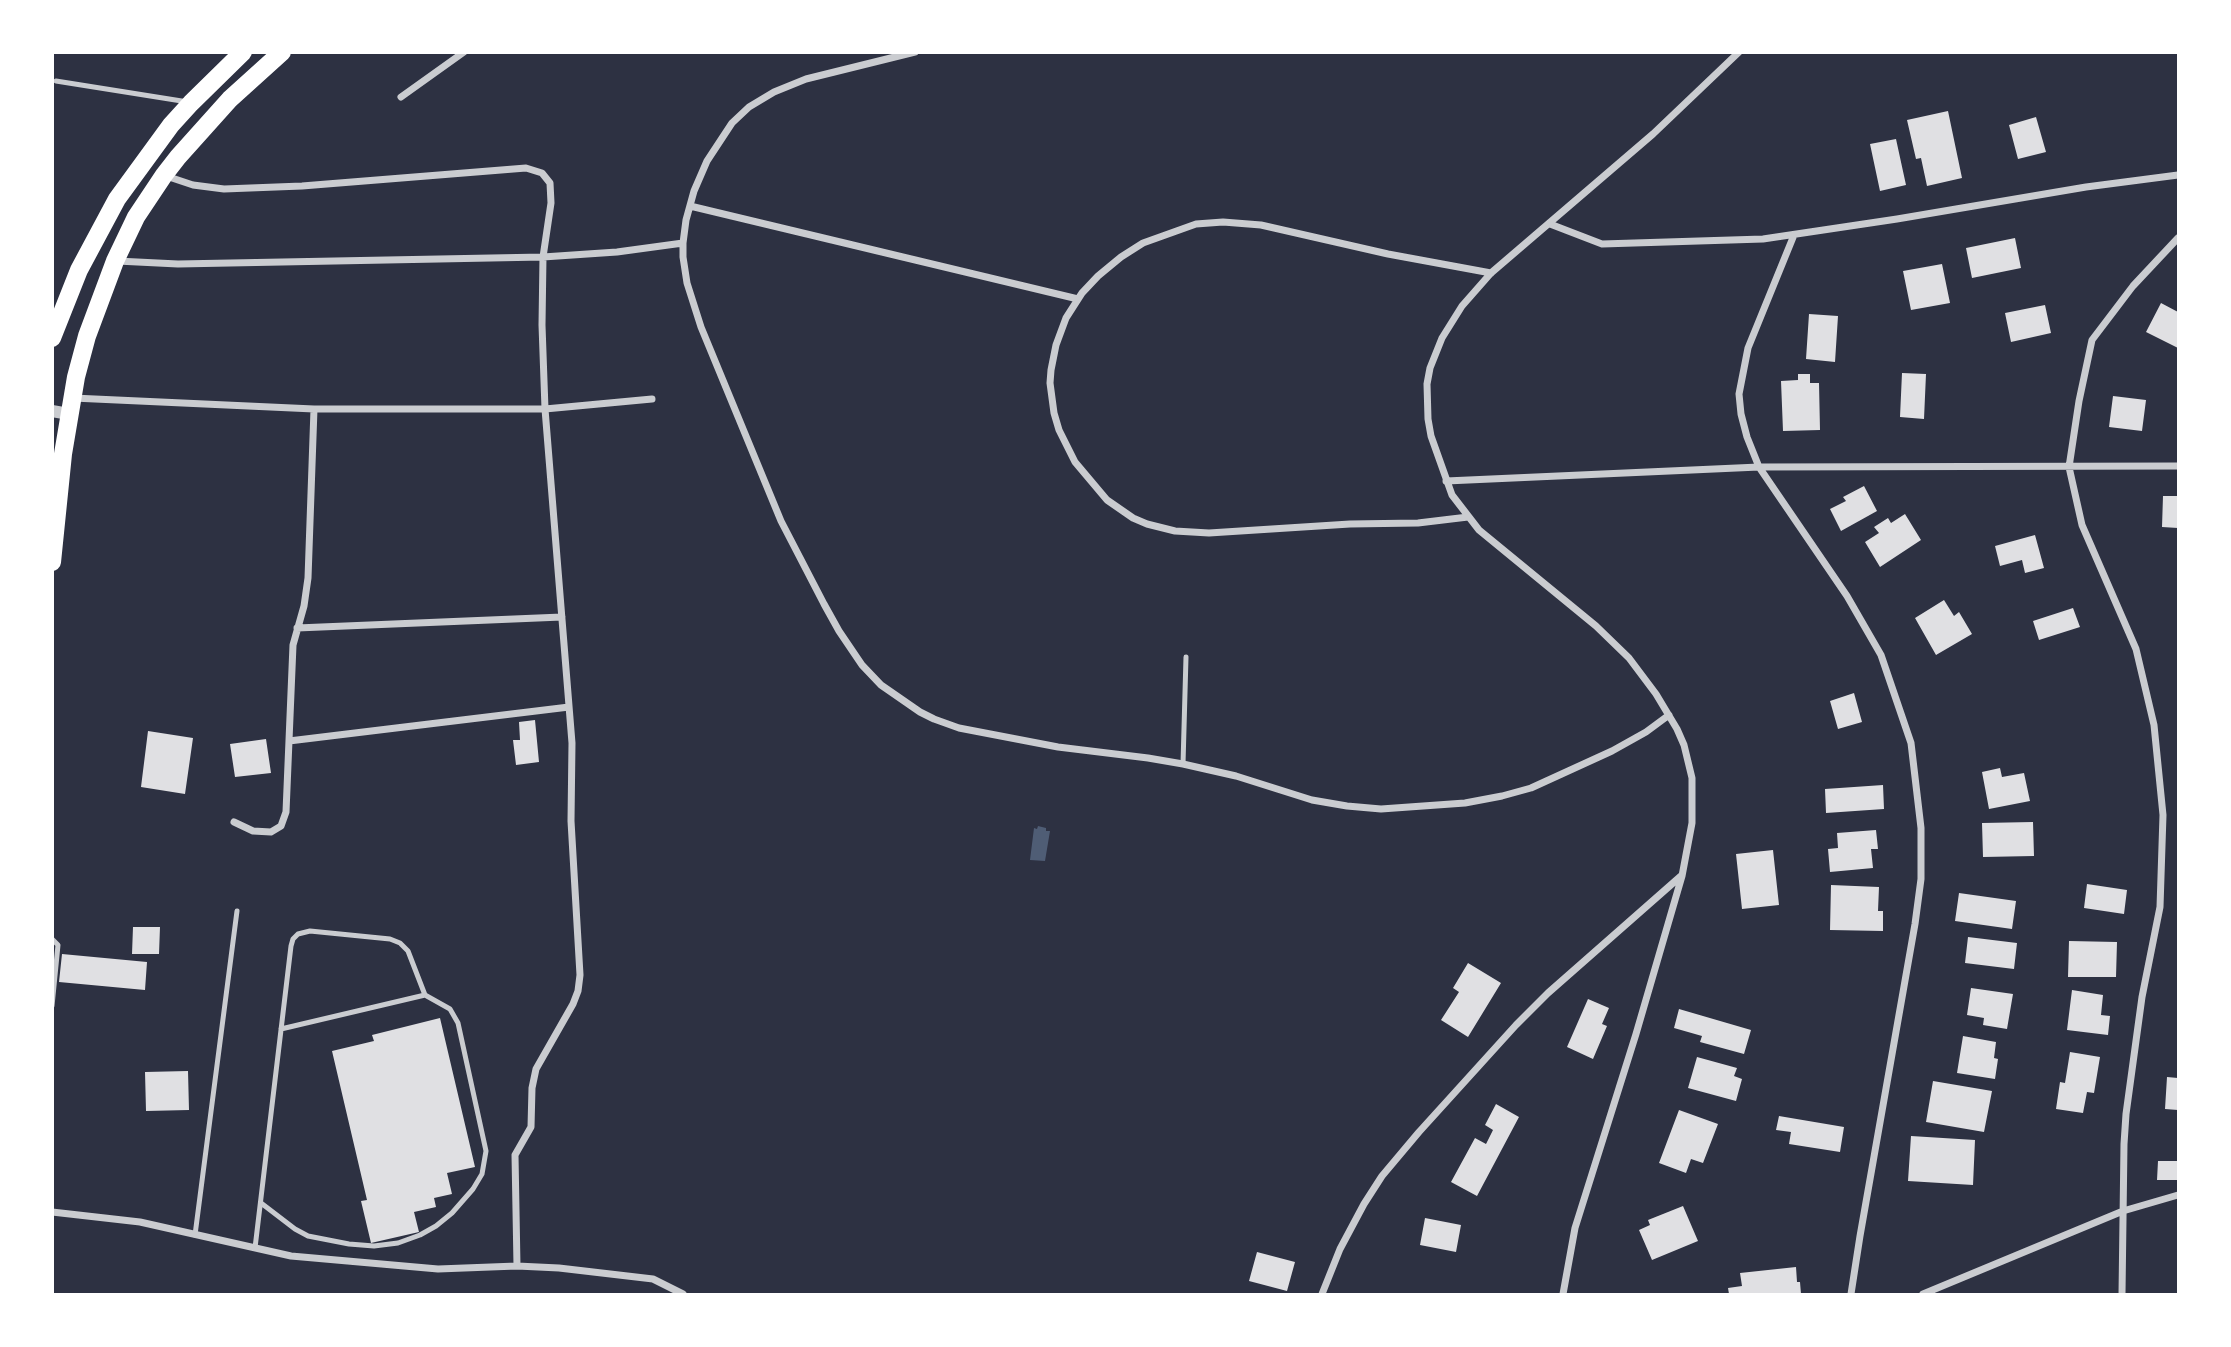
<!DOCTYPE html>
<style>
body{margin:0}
#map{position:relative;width:2231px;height:1347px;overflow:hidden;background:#2d3142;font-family:Barlow,sans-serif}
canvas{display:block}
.frame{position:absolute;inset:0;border:54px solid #fff;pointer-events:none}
</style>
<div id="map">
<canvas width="2231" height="1347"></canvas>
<div class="frame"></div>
</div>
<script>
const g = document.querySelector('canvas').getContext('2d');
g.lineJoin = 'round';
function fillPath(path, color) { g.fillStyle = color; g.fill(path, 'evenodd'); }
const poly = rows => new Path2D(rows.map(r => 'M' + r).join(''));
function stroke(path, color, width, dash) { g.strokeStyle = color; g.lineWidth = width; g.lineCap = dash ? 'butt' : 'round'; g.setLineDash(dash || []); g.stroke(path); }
fillPath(poly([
 [1038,826,1046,828,1046,831,1050,831,1045,861,1030,860,1034,828,1037,829]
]), '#4f5d75');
fillPath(poly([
 [1948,111,1962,178,1927,186,1921,158,1916,159,1907,120],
 [2036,117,2046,152,2018,159,2009,125],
 [1896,139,1906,185,1880,191,1870,144],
 [2015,238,2021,268,1972,278,1966,248],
 [1942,264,1950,303,1911,310,1903,271],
 [2161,303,2178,312,2178,348,2146,332],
 [2045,305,2051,333,2011,342,2005,313],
 [1809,314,1838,316,1835,362,1806,359],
 [1902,373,1926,374,1924,419,1900,417],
 [1798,374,1810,374,1810,383,1819,383,1820,430,1783,431,1781,381,1798,380],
 [2113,396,2146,400,2142,431,2109,427],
 [1864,486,1877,511,1841,531,1830,509,1846,501,1843,497],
 [2163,496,2178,496,2178,528,2162,527],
 [1905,514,1921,540,1880,567,1865,542,1879,533,1874,527,1888,518,1891,523],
 [2035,535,2044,568,2025,573,2022,560,2000,566,1995,546],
 [1944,600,1954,616,1959,612,1972,634,1936,655,1915,618],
 [2073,608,2080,627,2039,640,2033,621],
 [1854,693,1862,722,1838,729,1830,701],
 [535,720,539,762,516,765,513,740,520,740,519,722],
 [148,731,193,738,185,794,141,787],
 [266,739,271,773,235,777,230,744],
 [2000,768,2002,777,2024,773,2030,801,1989,809,1982,772],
 [1883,785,1884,809,1826,813,1825,789],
 [2033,822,2034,856,1983,857,1982,823],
 [1876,830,1878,849,1871,849,1873,868,1830,872,1828,849,1838,848,1837,833],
 [1773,850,1779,905,1742,909,1736,854],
 [2087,884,2127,890,2124,914,2084,908],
 [1831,885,1879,887,1878,911,1883,911,1883,931,1830,930],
 [1959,893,2016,901,2012,929,1955,921],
 [133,927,160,927,159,954,132,954],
 [1968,937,2017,943,2014,969,1965,963],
 [2069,941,2117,942,2116,977,2068,977],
 [62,954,147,962,145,990,59,982],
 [1468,963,1501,983,1468,1037,1441,1020,1459,992,1453,988],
 [1971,988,2013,994,2007,1029,1983,1025,1984,1018,1967,1015],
 [2072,990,2103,995,2101,1015,2110,1016,2108,1035,2067,1030],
 [1588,999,1609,1008,1602,1024,1607,1026,1593,1059,1567,1047],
 [1679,1009,1751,1030,1744,1054,1700,1042,1702,1036,1674,1028],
 [440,1018,475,1167,447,1173,452,1194,434,1198,436,1207,414,1212,419,1232,371,1243,361,1201,367,1200,332,1051,374,1041,372,1035],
 [1963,1036,1996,1042,1994,1058,1998,1059,1995,1079,1957,1073],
 [2070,1052,2100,1057,2094,1093,2087,1092,2083,1113,2056,1109,2060,1082,2065,1083],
 [1697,1057,1737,1068,1734,1076,1742,1079,1736,1101,1688,1088],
 [188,1071,189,1110,146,1111,145,1072],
 [2167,1077,2178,1078,2178,1110,2165,1109],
 [1933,1081,1992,1091,1984,1132,1926,1122],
 [1496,1104,1519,1117,1477,1196,1451,1182,1475,1138,1486,1144,1493,1130,1485,1125],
 [1679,1110,1718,1124,1703,1163,1691,1159,1686,1173,1659,1163],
 [1779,1116,1844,1127,1840,1152,1789,1144,1791,1132,1776,1130],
 [1911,1136,1975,1140,1973,1185,1908,1181],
 [2158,1161,2178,1161,2178,1180,2157,1180],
 [1683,1206,1698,1241,1652,1260,1639,1230,1650,1225,1648,1220],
 [1425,1218,1461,1225,1456,1252,1420,1245],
 [1257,1252,1295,1262,1287,1291,1249,1281],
 [1796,1267,1797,1282,1800,1282,1801,1294,1729,1294,1728,1288,1742,1286,1740,1273]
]), '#e0e0e3');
stroke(poly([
 [56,81,188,102],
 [1183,764,1186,657],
 [52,939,58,945,52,1006],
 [261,1203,295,1229,308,1236,349,1244,374,1246,398,1243,420,1235,436,1226,452,1213,473,1189,482,1174,486,1151,458,1023,450,1009,425,995],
 [195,1235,237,911],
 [255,1248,291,946,293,939,298,934,310,931,390,939,400,943,408,951,425,995,281,1029]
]), '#caccd0', 5);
stroke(poly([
 [915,52,806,79,774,92,749,107,732,123,707,161,694,191,686,220,683,243,683,257,687,283,701,327,781,521,824,604,839,631,862,665,881,685,920,712,934,719,959,728,1058,747,1148,758,1183,764,1236,776,1312,800,1347,806,1381,809,1465,803,1502,796,1531,788,1612,751,1646,732,1669,715],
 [401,97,464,52],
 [166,176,193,185,224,189,302,186,526,168,542,173,550,183,551,203,543,257,542,325,545,409,572,743,571,821,580,975,578,991,573,1004,536,1069,532,1088,531,1127,515,1155,517,1266],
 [690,206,1078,299],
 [1550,224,1602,244,1763,239,1897,219,2086,187,2178,175],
 [1794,235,1748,348,1739,394,1741,414,1747,437,1759,467,1847,596,1881,655,1911,743,1921,828,1921,879,1915,924,1860,1236,1851,1294],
 [117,261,178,264,543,257,617,252,683,243],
 [73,398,314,409,545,409,652,399],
 [1446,481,1759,467,2178,466],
 [1468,517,1418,523,1350,524,1209,533,1175,531,1147,524,1133,518,1107,500,1075,462,1059,430,1054,413,1050,383,1051,370,1056,345,1066,318,1082,293,1098,276,1121,257,1143,243,1196,224,1223,222,1261,225,1388,254,1491,273],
 [297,628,562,617],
 [289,741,569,707],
 [234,822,253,831,271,832,281,826,286,812,293,645,304,606,308,578,314,409],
 [52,1212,140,1222,291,1256,438,1269,517,1266,559,1268,653,1279,683,1294],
 [1322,1294,1340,1249,1364,1204,1382,1176,1419,1132,1516,1025,1548,993,1681,876],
 [1563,1294,1575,1228,1636,1034,1682,876,1692,823,1692,778,1684,745,1677,729,1656,694,1629,658,1596,626,1479,530,1452,495,1431,436,1428,419,1427,384,1430,368,1442,338,1462,306,1491,273,1653,134,1739,52],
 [1923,1294,2123,1211,2178,1195],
 [2122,1294,2124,1144,2126,1114,2142,997,2160,907,2163,815,2154,725,2136,649,2082,525,2069,467,2079,401,2092,340,2133,286,2178,238]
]), '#caccd0', 7);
stroke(poly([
 [52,411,69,414]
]), '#caccd0', 12);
stroke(poly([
 [52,338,79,270,117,199,171,125,191,103,243,52],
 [52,562,63,454,76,377,87,336,115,261,136,217,164,175,178,157,230,99,282,52]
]), '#fff', 18);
</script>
